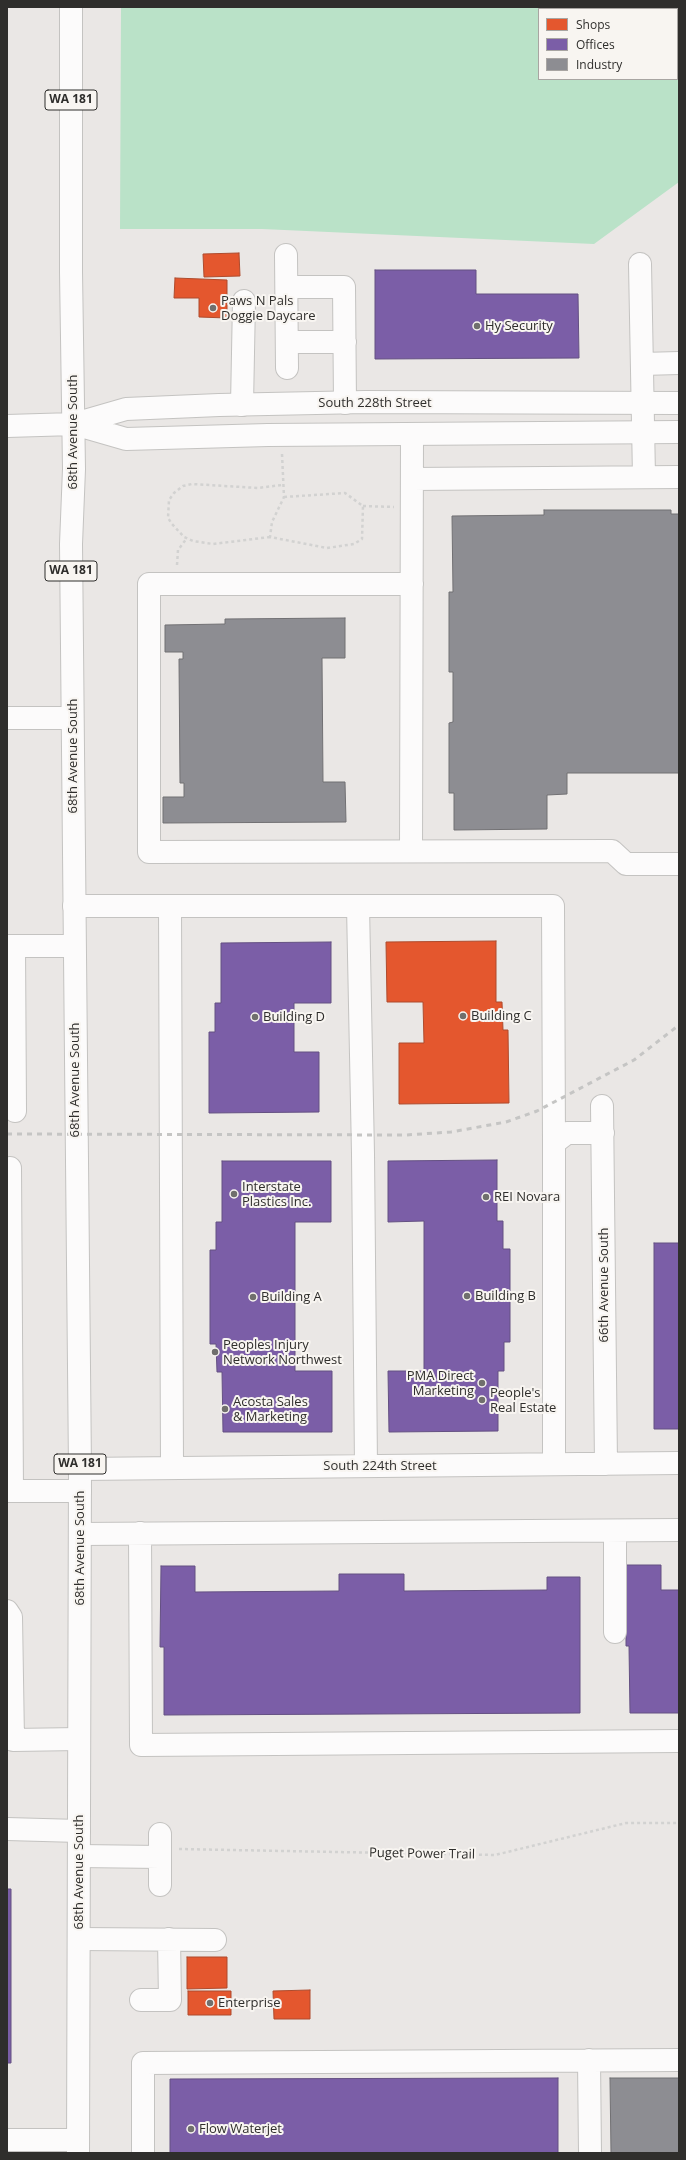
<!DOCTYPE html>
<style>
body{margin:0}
#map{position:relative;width:686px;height:2160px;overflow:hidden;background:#eae7e5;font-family:"Open Sans",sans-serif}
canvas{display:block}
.frame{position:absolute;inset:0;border:8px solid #2f2e2c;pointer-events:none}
.legend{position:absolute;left:538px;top:8px;width:140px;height:72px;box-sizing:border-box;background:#f8f5f1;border:1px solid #a8a5a2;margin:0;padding:5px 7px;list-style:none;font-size:12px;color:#2f2e2c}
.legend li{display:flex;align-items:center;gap:8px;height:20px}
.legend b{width:20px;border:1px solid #a8a5a2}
</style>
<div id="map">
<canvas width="686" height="2160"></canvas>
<div class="frame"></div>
<ul class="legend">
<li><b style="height:11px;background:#e4572e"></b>Shops</li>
<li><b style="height:11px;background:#7b5ea7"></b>Offices</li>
<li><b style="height:11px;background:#8d8d92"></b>Industry</li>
</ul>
</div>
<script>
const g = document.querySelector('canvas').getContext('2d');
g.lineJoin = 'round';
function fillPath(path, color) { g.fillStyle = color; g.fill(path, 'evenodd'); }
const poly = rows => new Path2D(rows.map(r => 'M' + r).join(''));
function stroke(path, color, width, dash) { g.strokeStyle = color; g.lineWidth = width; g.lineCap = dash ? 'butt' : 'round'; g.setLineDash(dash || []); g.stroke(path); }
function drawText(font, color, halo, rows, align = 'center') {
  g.font = font + ' "Open Sans",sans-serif'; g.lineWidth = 4; g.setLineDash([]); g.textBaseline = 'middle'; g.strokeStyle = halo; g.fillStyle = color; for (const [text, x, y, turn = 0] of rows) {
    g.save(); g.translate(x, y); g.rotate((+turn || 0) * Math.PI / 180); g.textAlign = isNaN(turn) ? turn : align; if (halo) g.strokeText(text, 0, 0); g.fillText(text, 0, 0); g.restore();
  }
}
fillPath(poly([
 [121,7,679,7,679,182,594,244,262,229,120,229],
 [539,9,677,9,677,79,539,79]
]), '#bae2c8');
const shops = poly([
 [239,253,240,276,204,277,203,254,239,253],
 [175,278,227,280,227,318,199,317,199,298,174,298,175,278],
 [496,941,496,1002,502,1002,503,1030,508,1030,509,1103,399,1104,399,1043,424,1043,423,1002,387,1002,386,942,496,941],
 [187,1957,227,1957,227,1988,187,1989,187,1957],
 [310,1990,310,2019,274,2019,273,1991,310,1990],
 [188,1991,231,1991,231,2015,188,2015,188,1991]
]);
fillPath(shops, '#e4572e');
stroke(shops, '#ae4b2d', 1);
const offices = poly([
 [375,270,476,270,476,294,578,294,579,358,375,359,375,270],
 [331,942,331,1003,294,1003,294,1052,319,1052,319,1112,209,1113,209,1032,215,1032,215,1003,221,1003,221,943,331,942],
 [497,1160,497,1221,503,1221,503,1249,510,1249,510,1342,504,1342,504,1371,498,1371,498,1431,389,1432,388,1371,424,1371,424,1221,388,1222,388,1161,497,1160],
 [222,1161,331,1161,331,1222,295,1222,295,1371,332,1371,332,1432,223,1432,222,1372,217,1372,216,1344,210,1344,210,1250,216,1250,216,1222,222,1222,222,1161],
 [654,1243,679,1243,679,1429,654,1429,654,1243],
 [626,1565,661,1565,661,1590,679,1590,679,1713,630,1713,629,1646,626,1646,626,1565],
 [161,1566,195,1566,195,1592,339,1591,339,1574,404,1574,404,1591,547,1590,547,1577,580,1577,580,1713,164,1715,164,1647,160,1647,161,1566],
 [7,1889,11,1889,11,2063,7,2063,7,1889],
 [558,2078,558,2153,170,2153,170,2079,558,2078]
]);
fillPath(offices, '#7b5ea7');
stroke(offices, '#645082', 1);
const industry = poly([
 [544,510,671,510,671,514,679,514,679,773,567,773,567,794,547,795,547,829,454,830,454,793,449,793,449,723,453,722,453,672,449,672,449,592,453,592,452,516,544,515,544,510],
 [345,618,345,658,322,658,323,782,345,782,346,822,163,823,163,797,184,797,184,783,180,783,179,659,183,659,183,652,165,652,165,625,225,624,225,619,345,618],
 [610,2078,679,2078,679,2153,611,2153,610,2078]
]);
fillPath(industry, '#8d8d92');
stroke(industry, '#717073', 1);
const minor = poly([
 [286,255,287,368],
 [640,264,644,477],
 [287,287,344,287,345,403],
 [287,342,345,342],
 [642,364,679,363],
 [242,405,244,301],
 [412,479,679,477],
 [412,584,149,584,149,852,612,851,626,864,679,864],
 [7,718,72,718],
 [411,851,412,435],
 [74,906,170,906,172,1468],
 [170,906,553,906,554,1143],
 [358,906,363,1154,366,1466],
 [7,946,74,946],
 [14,946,15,1111],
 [602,1106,606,1464],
 [10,1168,12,1491],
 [554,1464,554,1143,567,1133,603,1133],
 [80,1469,679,1463],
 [7,1491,80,1491],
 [615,1531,615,1632],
 [140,1533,141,1745,679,1741],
 [80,1534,679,1530],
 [7,1611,11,1617,13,1740,79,1739],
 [7,1829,79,1831],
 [79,1856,160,1857],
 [160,1885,160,1834],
 [79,1939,215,1940],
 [141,2000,170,2000,169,1939],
 [589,2060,590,2153],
 [7,2140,78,2140],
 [143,2153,143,2063,679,2060]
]);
const major = poly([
 [71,7,71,272,74,469,71,544,80,1469,78,2153],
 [74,424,126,439,268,435,679,432],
 [7,426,74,424,126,409,219,405,365,402,679,403]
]);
stroke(minor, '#c4c3c1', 24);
stroke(major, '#c4c3c1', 24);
stroke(poly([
 [282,454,284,497,272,522,270,537,327,548,354,544,362,539,363,506,345,493,284,497],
 [363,506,394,507],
 [270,537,213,544,193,541,184,537,172,524,168,518,169,500,174,493,183,486,192,484,258,488,282,485],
 [177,565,178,550,187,538],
 [179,1849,495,1855,626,1823,679,1823]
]), '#d2d2d1', 2.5, [3, 3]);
stroke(minor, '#fcfbfb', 22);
stroke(major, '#fcfbfb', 22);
stroke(poly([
 [7,1134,406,1135,451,1132,506,1122,537,1111,634,1060,679,1025]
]), '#c5c5c4', 3, [5, 5]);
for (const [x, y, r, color] of [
 [213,308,4,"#706f6d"],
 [477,326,4,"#706f6d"],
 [463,1016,4,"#706f6d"],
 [255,1017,4,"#706f6d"],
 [234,1194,4,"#706f6d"],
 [486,1197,4,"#706f6d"],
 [467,1296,4,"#706f6d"],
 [253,1297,4,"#706f6d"],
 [215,1352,4,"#706f6d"],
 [482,1383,4,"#706f6d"],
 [482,1400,4,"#706f6d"],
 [225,1409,4,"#706f6d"],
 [210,2003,4,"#706f6d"],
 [191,2129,4,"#706f6d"]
]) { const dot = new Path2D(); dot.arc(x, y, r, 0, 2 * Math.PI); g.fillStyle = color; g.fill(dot); stroke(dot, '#f8f5f1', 1.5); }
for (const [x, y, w] of [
 [71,100,52],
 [71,571,52],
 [80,1464,52]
]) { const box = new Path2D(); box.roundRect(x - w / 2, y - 10, w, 20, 3); g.fillStyle = '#f8f5f1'; g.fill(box); stroke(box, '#2f2e2c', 1); }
drawText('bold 12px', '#2f2e2c', null, [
 ["WA 181",71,100],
 ["WA 181",71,571],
 ["WA 181",80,1464]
]);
drawText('13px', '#2f2e2c', '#f8f5f1', [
 ["Paws N Pals",221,301],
 ["Doggie Daycare",221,316],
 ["Hy Security",485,326],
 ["Building C",471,1016],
 ["Building D",263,1017],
 ["Interstate",242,1187],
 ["Plastics Inc.",242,1202],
 ["REI Novara",494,1197],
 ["Building B",475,1296],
 ["Building A",261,1297],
 ["Peoples Injury",223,1345],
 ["Network Northwest",223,1360],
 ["PMA Direct",474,1376,"right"],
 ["Marketing",474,1391,"right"],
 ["People's",490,1393],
 ["Real Estate",490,1408],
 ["Acosta Sales",233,1402],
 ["& Marketing",233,1417],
 ["Enterprise",218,2003],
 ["Flow Waterjet",199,2129]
], 'left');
drawText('13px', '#2f2e2c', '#f8f5f1', [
 ["South 228th Street",375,403],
 ["68th Avenue South",73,432,-90],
 ["68th Avenue South",73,756,-90],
 ["68th Avenue South",75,1080,-90],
 ["66th Avenue South",604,1285,-90],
 ["South 224th Street",380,1466],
 ["68th Avenue South",80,1548,-90],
 ["Puget Power Trail",422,1854,1],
 ["68th Avenue South",79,1872,-90]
]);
</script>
